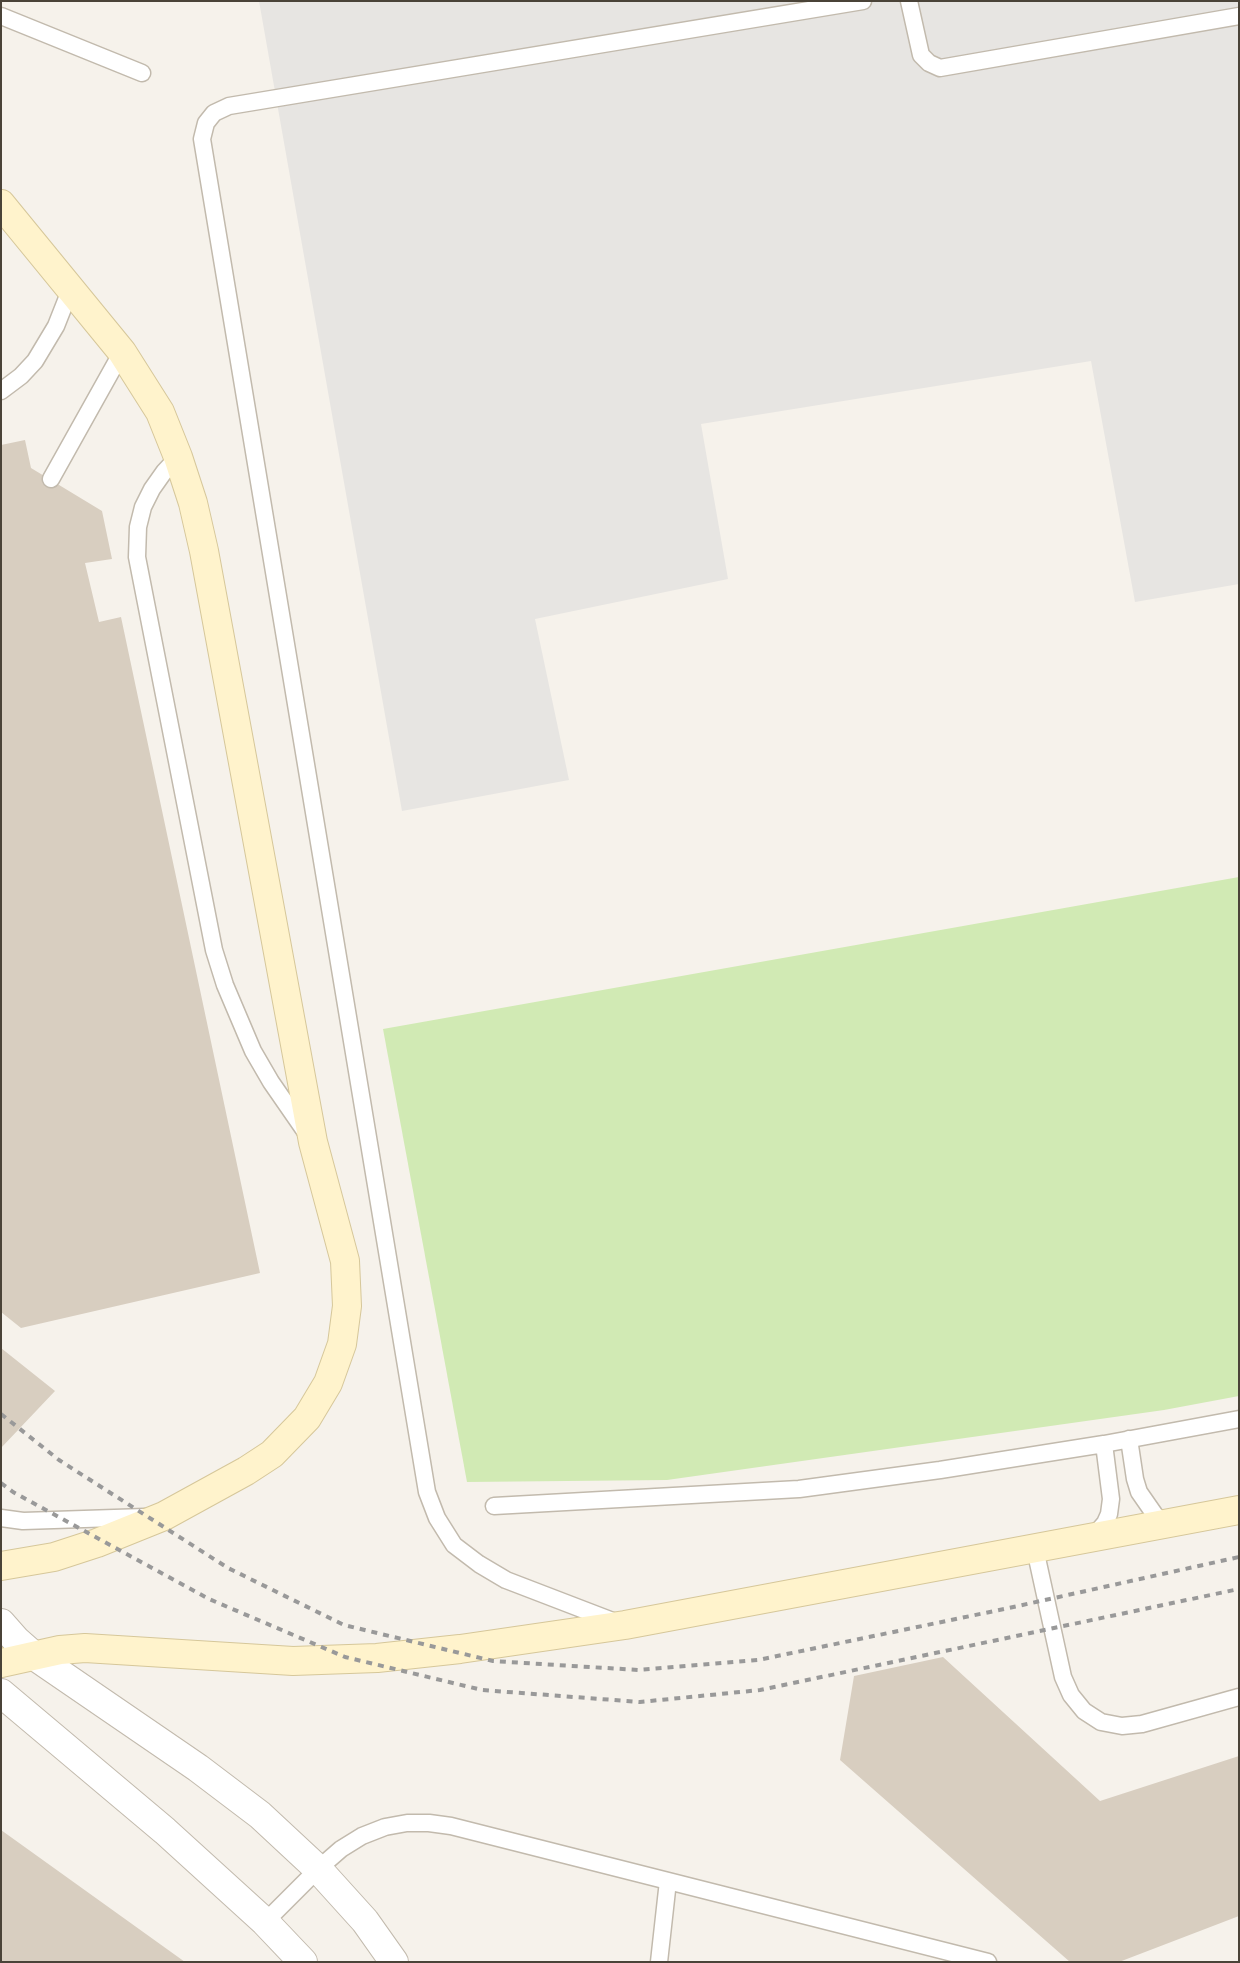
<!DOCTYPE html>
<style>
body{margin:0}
#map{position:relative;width:1240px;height:1963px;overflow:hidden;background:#f6f2eb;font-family:"Source Sans 3",sans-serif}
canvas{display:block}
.frame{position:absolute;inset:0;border:2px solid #4a4338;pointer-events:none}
</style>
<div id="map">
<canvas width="1240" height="1963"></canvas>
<div class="frame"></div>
</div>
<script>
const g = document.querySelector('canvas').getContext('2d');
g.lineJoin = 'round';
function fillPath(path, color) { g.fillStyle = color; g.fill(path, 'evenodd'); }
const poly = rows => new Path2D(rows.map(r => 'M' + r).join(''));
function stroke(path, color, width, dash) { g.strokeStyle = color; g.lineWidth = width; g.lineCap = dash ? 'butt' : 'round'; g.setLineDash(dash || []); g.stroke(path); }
fillPath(poly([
 [1239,877,1239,1396,1164,1410,667,1480,467,1482,383,1029]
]), '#d1eab4');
fillPath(poly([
 [259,1,1239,1,1239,584,1135,602,1091,361,701,424,728,579,535,619,569,780,402,811]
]), '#e7e5e2');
fillPath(poly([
 [25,440,31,468,102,511,112,559,85,563,99,622,121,617,260,1273,21,1328,1,1312,1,445],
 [1,1348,55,1391,1,1448],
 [943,1657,1100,1801,1239,1756,1239,1916,1119,1962,1070,1962,840,1760,854,1676],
 [1,1830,185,1962,1,1962]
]), '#d8cec0');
const service = poly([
 [909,1,921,55,929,63,940,68,1239,16],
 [1,16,142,73],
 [1,391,21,376,35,361,56,326,71,288],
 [178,457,164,472,152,489,143,507,138,527,137,557,214,950,225,985,253,1051,271,1082,307,1134],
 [51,479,122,352],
 [1129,1439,1135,1479,1139,1492,1155,1515,1166,1524],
 [494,1506,799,1489,940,1470,1104,1444,1239,1419],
 [1,1518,23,1521,145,1517],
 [1093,1537,1105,1523,1109,1514,1111,1499,1104,1444],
 [1035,1549,1063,1677,1071,1695,1084,1711,1101,1722,1122,1726,1142,1724,1239,1697],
 [618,1623,506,1580,479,1564,454,1545,437,1518,427,1492,202,139,206,123,214,113,229,106,863,1],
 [265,1922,318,1869,341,1849,362,1836,385,1827,407,1823,429,1823,451,1826,988,1962],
 [659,1962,668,1881]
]);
const tertiary = poly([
 [1,1623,16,1640,33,1655,198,1768,260,1815,318,1869,365,1921,394,1962],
 [1,1693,165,1831,265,1922,303,1962]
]);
const secondary = poly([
 [1,204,122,352,160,412,178,457,193,503,204,551,313,1142,345,1261,347,1306,342,1344,328,1383,307,1418,272,1454,246,1471,164,1516,97,1543,54,1557,1,1566],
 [1,1663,60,1650,85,1648,293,1661,377,1658,460,1649,625,1625,1239,1510]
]);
stroke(service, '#c2baad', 19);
stroke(tertiary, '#c2baad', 30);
stroke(secondary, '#d6c79a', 30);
stroke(service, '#fff', 16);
stroke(tertiary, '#fff', 28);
stroke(secondary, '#fff3cc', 28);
stroke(poly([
 [1,1414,59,1460,228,1568,344,1625,493,1661,638,1670,758,1660,1009,1608,1239,1557],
 [1,1483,13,1492,209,1599,345,1657,482,1690,640,1702,760,1690,1239,1589]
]), '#999', 4, [6, 6]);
</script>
